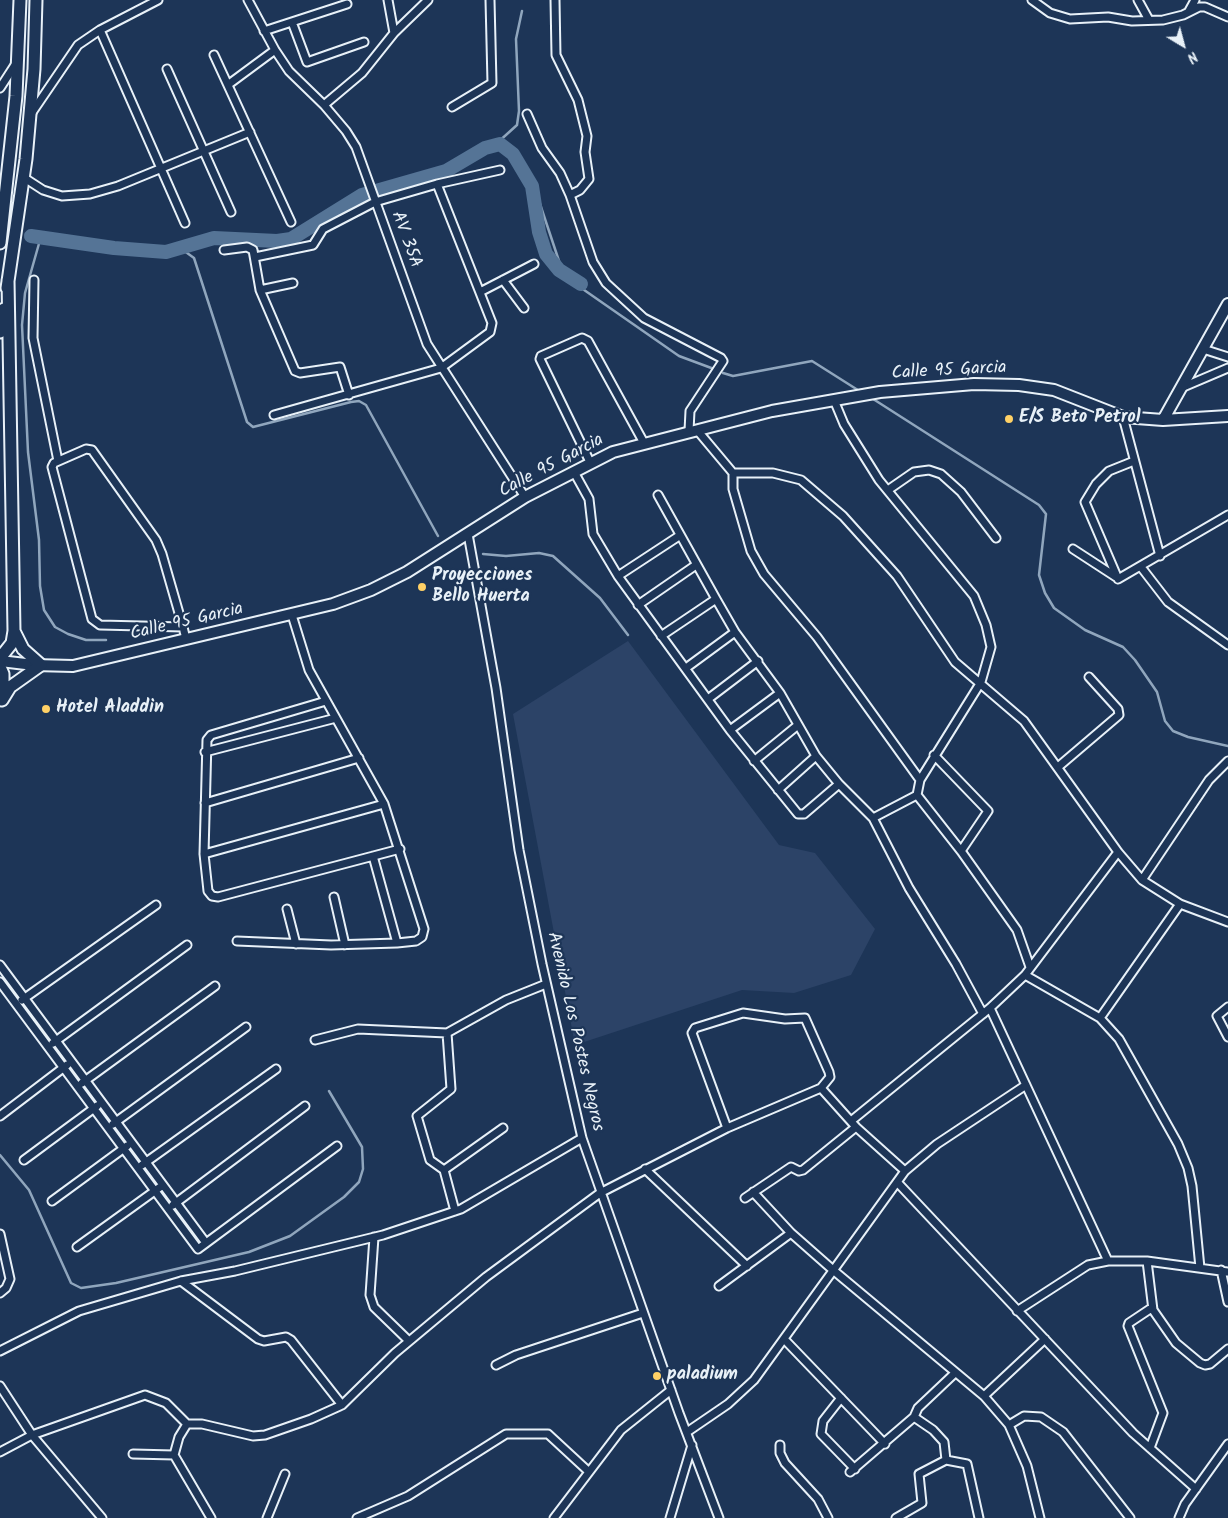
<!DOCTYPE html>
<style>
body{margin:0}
#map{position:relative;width:1228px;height:1518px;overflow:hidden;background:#1d3557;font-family:Kalam,sans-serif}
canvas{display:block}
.north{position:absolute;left:1158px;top:20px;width:50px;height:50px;-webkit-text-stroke:4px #1d3557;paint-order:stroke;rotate:143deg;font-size:14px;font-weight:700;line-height:20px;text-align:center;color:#e8f1f8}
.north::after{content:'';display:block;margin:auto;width:18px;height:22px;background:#e8f1f8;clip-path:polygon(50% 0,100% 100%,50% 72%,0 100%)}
</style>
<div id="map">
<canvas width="1228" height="1518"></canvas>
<div class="north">N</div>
</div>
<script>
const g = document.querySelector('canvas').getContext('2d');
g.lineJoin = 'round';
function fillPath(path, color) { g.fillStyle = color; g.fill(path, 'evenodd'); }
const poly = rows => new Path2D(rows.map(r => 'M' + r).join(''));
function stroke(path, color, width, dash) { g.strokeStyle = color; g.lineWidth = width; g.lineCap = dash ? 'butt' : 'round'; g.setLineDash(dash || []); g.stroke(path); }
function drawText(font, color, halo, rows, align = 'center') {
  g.font = font + ' Kalam,sans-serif'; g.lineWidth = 4.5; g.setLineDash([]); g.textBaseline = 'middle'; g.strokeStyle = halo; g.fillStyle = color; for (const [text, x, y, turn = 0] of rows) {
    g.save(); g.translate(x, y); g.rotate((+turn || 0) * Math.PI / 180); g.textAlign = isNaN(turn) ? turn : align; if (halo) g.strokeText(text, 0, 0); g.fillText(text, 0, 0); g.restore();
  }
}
fillPath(poly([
 [628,641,779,845,815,853,875,929,851,975,794,993,742,990,575,1045,513,714]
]), '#2c4367');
stroke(poly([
 [497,144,521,159,533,183,564,276,679,356,714,369],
 [31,232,76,242,160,249,183,249,218,234,231,234,276,244,295,236,360,192,433,175,457,165,479,149,496,144,517,125,519,111,516,39,522,11],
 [42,233,25,293,22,325,28,452,39,540,40,586,44,610,55,627,68,634,86,640,106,640],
 [183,250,194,258,247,422,253,427,351,402,359,401,366,405,438,536],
 [723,373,733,376,812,361,861,392],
 [870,397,1039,505,1046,514,1039,575,1045,593,1054,608,1085,630,1123,647,1135,660,1157,692,1165,721,1173,731,1188,737,1228,746],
 [483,554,506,556,539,553,553,556,600,598,628,635],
 [0,1155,29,1190,71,1283,81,1288,116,1283,249,1252,290,1236,344,1197,359,1182,363,1169,362,1147,329,1091]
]), '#90a6bd', 2.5);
stroke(poly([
 [31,236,114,248,166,252,214,238,277,241,291,239,362,195,446,171,485,148,500,144,513,154,532,186,539,232,546,254,559,270,581,284]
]), '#557496', 14);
const street = poly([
 [248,0,275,50,289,71,324,105,346,131,356,147,427,344,525,497],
 [388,0,394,33],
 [555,0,556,55,578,100,587,136,585,152,589,179,580,190,570,195],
 [1032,0,1050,13,1070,19,1108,17,1132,21,1163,20,1183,15,1199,7,1205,7,1228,17],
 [1138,0,1149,20],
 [1189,11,1195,0],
 [292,22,307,62,364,42],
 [100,30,185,223],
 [264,31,347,4],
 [214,55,291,222],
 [167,69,231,212],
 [229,84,275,50],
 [0,88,15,65],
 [324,105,362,73,394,33,428,0],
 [452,107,492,83,490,0],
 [31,114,78,45,100,30,158,0],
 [527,114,542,148,560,173,570,195,593,262,606,283,644,318,721,358,723,361,690,411,689,431],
 [23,177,43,190,62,196,90,194,118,186,250,132],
 [224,250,247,247,253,250,260,290,295,371,300,373,340,367,349,395],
 [255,257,313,245,323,229,375,202,437,184,500,170],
 [34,280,33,338,58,461],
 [503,280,524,308],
 [260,290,293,283],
 [480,292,534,264],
 [1203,349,1228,357],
 [1181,388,1228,368],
 [834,400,844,424,879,480,974,596,986,625,991,647,981,682,920,780,917,795,961,851,1017,930,1030,967],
 [274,415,441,368,490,332,492,323,437,184],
 [1123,417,1160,556],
 [697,430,733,473,773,473,801,480,843,516,897,576,955,662,1024,721,1118,852,1142,880,1180,904,1228,922],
 [590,462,540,359,541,356,582,338,588,341,644,443],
 [574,472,589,499,593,534,618,576,730,730,798,814,804,814,839,784],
 [733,473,733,489,751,551,764,574,817,637,920,780],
 [888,490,914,472,929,470,941,474,961,492,996,538],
 [658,495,716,599,735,632,780,693,816,756,839,784,873,818,909,888,956,964,983,1014],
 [468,534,496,688,519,850,542,964,582,1138,679,1413,719,1518],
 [1073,549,1116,577],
 [1141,567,1168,602,1228,645],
 [618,576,679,536],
 [1118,579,1085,502,1096,484,1109,471,1134,461],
 [1118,579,1228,515],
 [638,605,696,565],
 [183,627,100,625,92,619,52,467,54,463,86,449,92,450,156,540,162,554,183,627,186,639],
 [661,636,716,599],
 [686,668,735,632],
 [708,699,758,661],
 [326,701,211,735,207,740,204,854,208,891,212,896,218,897,400,849],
 [730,730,780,693],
 [205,752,336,718],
 [934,755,988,811,961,851],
 [754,761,798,725],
 [1058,767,1119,715,1118,709,1089,677],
 [778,790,816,756],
 [205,803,359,758],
 [873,818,917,795],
 [204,854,384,804],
 [373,856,397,943],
 [1142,880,1209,780,1228,761],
 [334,897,345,945],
 [287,909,296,944],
 [237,941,331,945,397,943,416,941,422,937,424,929,384,804,309,670,292,615],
 [0,965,206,1243],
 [1025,975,1100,1018,1119,1039,1178,1144,1188,1168,1192,1186,1200,1268],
 [0,982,198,1249,337,1146],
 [22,1000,156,905],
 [1228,1007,1217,1016,1228,1037],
 [990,1008,1108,1261],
 [1100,1018,1180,904],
 [447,1033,451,1089,417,1116,430,1160,444,1170,455,1211],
 [315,1040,358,1029,447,1033,506,1000,546,984],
 [53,1043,187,945],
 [82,1083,215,986],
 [0,1116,67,1065],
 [851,1121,990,1008,1025,975,1118,852],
 [113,1124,246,1027],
 [727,1128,692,1033,695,1028,743,1013,785,1019,805,1018,829,1072,830,1077,821,1088],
 [24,1160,97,1106],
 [142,1165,276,1069],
 [645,1169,747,1266],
 [444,1170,503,1128],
 [897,1182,1133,1433,1196,1489],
 [753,1192,791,1233,833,1270,984,1396,1009,1425,1027,1466,1040,1518],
 [745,1198,791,1167,799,1171,803,1170,856,1127],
 [52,1201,127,1146],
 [173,1205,305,1106],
 [374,1237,370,1295,374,1307,409,1341],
 [77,1247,163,1185],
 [1147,1261,1153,1310],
 [1221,1270,1228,1302],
 [181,1281,258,1339,264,1341,286,1337,291,1340,342,1405],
 [719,1286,791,1233],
 [0,1293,6,1288,10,1279,0,1234],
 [1017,1311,1088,1265,1108,1261,1147,1261,1228,1272],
 [784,1339,885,1444],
 [0,1351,79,1311,181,1281,235,1271,383,1235,461,1209,582,1138],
 [496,1365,516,1355,643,1313],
 [0,1386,32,1435,102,1518],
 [984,1396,1045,1339],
 [841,1398,823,1421,821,1434,855,1469],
 [187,1424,179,1437,174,1455,211,1518],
 [1009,1425,1024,1416,1041,1417,1063,1432,1130,1518],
 [687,1432,728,1404,754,1380,905,1171,937,1144,1026,1085],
 [780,1445,780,1453,785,1463,818,1499,828,1518],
 [1150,1448,1163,1413,1128,1326,1129,1323,1150,1309,1153,1310,1176,1343,1200,1363,1205,1365,1210,1364,1228,1349],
 [0,1452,32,1435,145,1395,166,1403,187,1424,202,1424,253,1436,265,1435,311,1419,342,1405,395,1353,486,1277,600,1193,727,1128,821,1088,856,1127,905,1171],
 [133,1454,174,1455],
 [946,1460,967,1464,979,1518],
 [850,1472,914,1417,918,1408,955,1373],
 [267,1518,285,1474],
 [357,1518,408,1496,506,1434,548,1434,588,1471],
 [554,1518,621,1430,671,1390],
 [670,1518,692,1445],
 [896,1518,922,1503,919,1474,946,1460,944,1442,933,1430,914,1417],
 [1179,1518,1185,1504,1228,1444]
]);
const secondary = poly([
 [1163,420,1228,304],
 [0,661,34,665,73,666,333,604,371,590,407,572,525,497,613,452,772,411,880,392,974,384,1019,385,1054,390,1123,417,1163,420,1228,416]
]);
const primary = poly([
 [0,243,16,96,20,0],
 [7,288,26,159,34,69,36,0],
 [0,332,4,309],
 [0,658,12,643,14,631,8,280],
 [0,667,3,674,3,697],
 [2,700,10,687,41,665,23,649,14,631]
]);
stroke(street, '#e8f1f8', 11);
stroke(secondary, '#e8f1f8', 14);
stroke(primary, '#e8f1f8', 15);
stroke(street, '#1d3557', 7);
stroke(secondary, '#1d3557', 10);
stroke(primary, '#1d3557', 11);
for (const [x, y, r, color] of [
 [1009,419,5,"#ffd166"],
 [422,587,5,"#ffd166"],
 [46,709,5,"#ffd166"],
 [657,1376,5,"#ffd166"]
]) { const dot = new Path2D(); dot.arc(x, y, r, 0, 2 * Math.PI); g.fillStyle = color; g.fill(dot); stroke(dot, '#1d3557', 2); }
drawText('18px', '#e8f1f8', '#1d3557', [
 ["AV 35A",405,240,70],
 ["Calle 95 Garcia",949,372,-3],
 ["Calle 95 Garcia",552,467,-28],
 ["Calle 95 Garcia",187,623,-13],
 ["Avenido Los Postes Negros",574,1032,77]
]);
drawText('bold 18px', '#e8f1f8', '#1d3557', [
 ["E/S Beto Petrol",1019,419],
 ["Proyecciones",432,577],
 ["Bello Huerta",432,598],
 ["Hotel Aladdin",56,709],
 ["paladium",667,1376]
], 'left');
</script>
